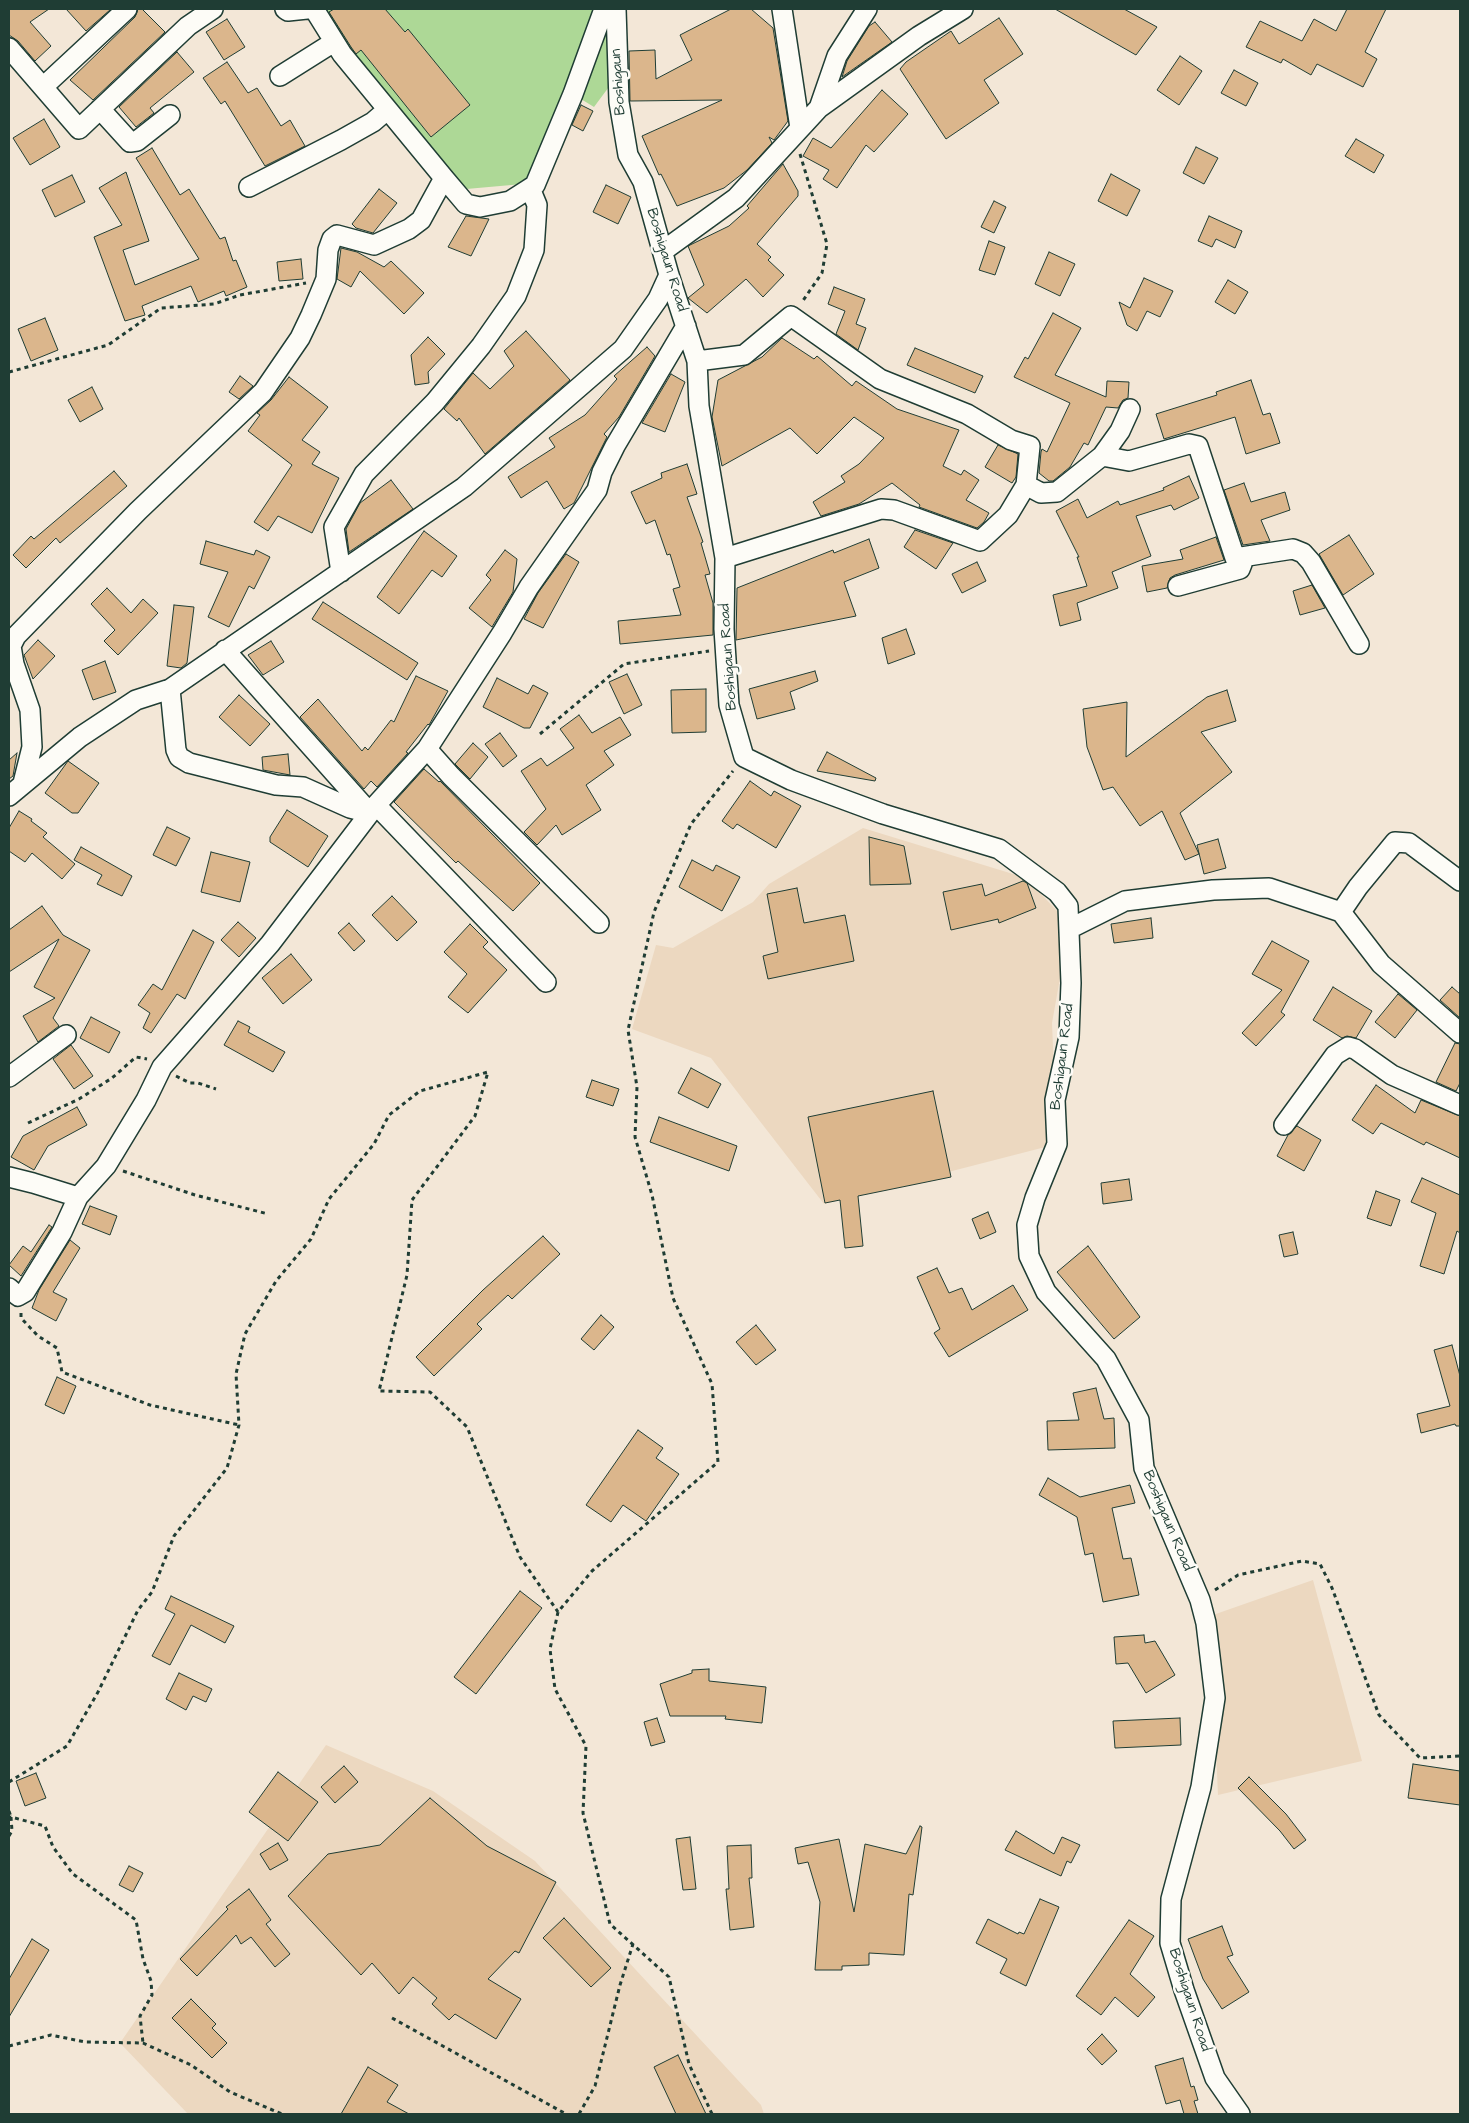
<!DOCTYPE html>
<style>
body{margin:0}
#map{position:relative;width:1469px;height:2123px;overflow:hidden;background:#f3e7d7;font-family:"Architects Daughter",sans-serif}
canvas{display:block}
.frame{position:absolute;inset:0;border:10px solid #1f3d34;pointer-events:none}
</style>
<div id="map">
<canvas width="1469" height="2123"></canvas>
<div class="frame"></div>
</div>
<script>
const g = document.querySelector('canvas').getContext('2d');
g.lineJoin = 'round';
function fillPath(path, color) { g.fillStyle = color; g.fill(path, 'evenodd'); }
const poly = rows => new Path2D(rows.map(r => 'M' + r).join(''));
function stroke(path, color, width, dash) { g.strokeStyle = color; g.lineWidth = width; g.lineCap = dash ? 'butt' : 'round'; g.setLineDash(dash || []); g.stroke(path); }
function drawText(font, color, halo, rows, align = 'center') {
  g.font = font + ' "Architects Daughter",sans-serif'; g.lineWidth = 5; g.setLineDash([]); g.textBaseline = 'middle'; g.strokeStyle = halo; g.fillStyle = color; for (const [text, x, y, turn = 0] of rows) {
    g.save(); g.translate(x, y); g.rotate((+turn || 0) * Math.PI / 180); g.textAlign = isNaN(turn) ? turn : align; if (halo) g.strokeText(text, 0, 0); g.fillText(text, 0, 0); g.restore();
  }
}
fillPath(poly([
 [863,828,1026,878,1058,912,1063,934,1062,967,1052,1023,1057,1144,824,1204,711,1058,632,1029,656,945,673,948,753,902,769,884],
 [1313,1580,1362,1761,1218,1795,1210,1616],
 [326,1745,433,1791,535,1861,761,2105,764,2114,188,2114,120,2043]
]), '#ecd8c0');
fillPath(poly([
 [314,9,614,9,620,72,594,107,576,96,534,183,455,190]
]), '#add896');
const building = poly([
 [9,9,49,9,30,22,51,46,35,61,18,41,9,35,9,9],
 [66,9,111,9,86,31,66,9],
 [138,9,142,9,165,32,93,100,70,80,135,17,138,9],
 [334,9,385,9,405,32,408,29,470,105,431,137,361,50,356,54,351,47,329,12,334,9],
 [731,9,751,9,773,28,788,121,774,140,769,137,772,143,747,170,724,188,677,206,661,174,659,175,642,136,722,100,630,101,629,51,655,50,656,79,692,60,680,35,731,9],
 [1055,9,1124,9,1157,27,1136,55,1055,9],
 [1347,9,1386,9,1365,52,1377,59,1363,87,1317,64,1311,75,1283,59,1281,63,1246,47,1260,21,1302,41,1314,19,1336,31,1347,9],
 [999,18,1023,54,984,80,999,103,946,139,900,69,906,62,951,31,959,44,999,18],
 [227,19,245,47,224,60,206,32,227,19],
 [875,22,892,42,842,77,847,61,869,26,875,22],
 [177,52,194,72,150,108,154,113,136,127,119,107,177,52],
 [1180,56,1202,71,1179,105,1157,90,1180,56],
 [227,62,248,93,257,88,281,126,290,120,305,146,265,166,225,101,221,104,203,78,227,62],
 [1234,70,1258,83,1246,106,1221,93,1234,70],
 [882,90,908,114,874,152,866,145,837,188,823,179,829,170,803,156,813,138,831,148,882,90],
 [581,105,593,111,583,131,572,125,581,105],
 [44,119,60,147,30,165,13,138,44,119],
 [1356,139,1384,155,1374,173,1345,156,1356,139],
 [1196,147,1218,158,1204,184,1183,173,1196,147],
 [152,148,180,195,189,189,220,239,225,237,233,261,236,260,247,287,226,296,224,291,198,302,191,286,142,306,145,315,125,321,94,237,122,225,99,188,126,172,149,241,123,250,135,285,199,259,136,158,152,148],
 [783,164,798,191,798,196,757,244,771,257,768,260,784,275,763,297,746,279,707,313,688,298,704,285,688,246,729,226,749,208,747,206,783,164],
 [1111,174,1140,190,1127,216,1098,201,1111,174],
 [72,175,85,202,55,217,42,190,72,175],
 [606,185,631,197,618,224,593,212,606,185],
 [379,189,397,203,373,233,356,228,352,224,379,189],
 [994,201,1006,207,994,233,981,227,994,201],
 [466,216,489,219,471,256,448,247,466,216],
 [1209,216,1242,231,1235,248,1216,239,1212,247,1198,241,1209,216],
 [989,241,1005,247,995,275,979,270,989,241],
 [341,248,357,252,384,267,391,261,424,293,404,314,360,271,351,287,337,279,341,248],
 [1049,252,1075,264,1060,296,1035,284,1049,252],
 [301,259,303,279,279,281,277,262,301,259],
 [1144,278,1173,291,1160,317,1147,311,1137,331,1127,325,1119,302,1130,308,1144,278],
 [1228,280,1248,292,1235,314,1215,302,1228,280],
 [834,287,865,299,856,324,866,328,858,350,836,334,845,311,828,304,834,287],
 [1053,313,1081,328,1055,375,1106,397,1107,381,1129,382,1128,398,1123,400,1118,408,1106,407,1088,445,1084,443,1070,467,1053,481,1049,481,1039,473,1041,452,1042,449,1047,452,1070,403,1014,377,1025,357,1028,359,1053,313],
 [45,318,58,350,31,361,18,329,45,318],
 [526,331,570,380,485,454,459,418,457,421,444,409,473,373,490,389,514,366,504,351,526,331],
 [428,337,445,354,428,372,429,383,415,385,411,355,428,337],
 [782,338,814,359,817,356,852,386,856,381,897,409,959,430,943,466,961,475,964,470,979,480,966,500,989,513,984,522,977,528,919,507,920,505,892,483,859,504,821,516,813,502,845,482,841,476,859,464,884,438,854,417,817,454,790,428,722,466,712,417,718,380,762,357,782,338],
 [647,347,655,356,619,417,604,434,607,437,574,503,564,509,547,481,521,498,508,477,555,447,549,438,585,415,617,379,614,376,647,347],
 [915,348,983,376,975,393,907,365,915,348],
 [671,374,685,382,665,432,642,423,671,374],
 [240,376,253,386,239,399,229,392,240,376],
 [289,377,328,407,302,440,320,452,312,464,339,478,312,533,278,516,268,531,254,522,292,465,248,431,260,415,257,413,271,400,289,377],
 [1251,380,1263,415,1270,413,1280,443,1246,454,1235,417,1164,439,1156,414,1217,395,1216,392,1251,380],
 [92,387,103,409,80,422,68,400,92,387],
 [998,445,1018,454,1016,477,1012,483,985,467,998,445],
 [687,464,697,494,687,497,703,542,701,543,710,574,705,575,713,603,713,635,620,644,618,621,681,615,673,589,680,587,670,554,667,555,655,520,646,524,631,492,662,478,661,473,687,464],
 [114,471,127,486,60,543,56,538,26,568,13,555,31,536,34,539,114,471],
 [1189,476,1199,498,1174,510,1171,505,1136,516,1151,556,1112,572,1118,588,1077,603,1081,620,1060,626,1053,595,1087,586,1077,557,1079,557,1056,511,1078,499,1087,518,1118,501,1120,505,1164,490,1163,488,1189,476],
 [391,480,413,509,349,552,346,529,360,503,391,480],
 [1244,483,1251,502,1285,492,1290,510,1261,520,1270,541,1243,545,1224,490,1244,483],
 [915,530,953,543,936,569,904,547,915,530],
 [424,531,457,556,442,577,432,570,399,614,377,597,424,531],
 [1349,535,1374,574,1343,595,1319,554,1349,535],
 [1216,537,1224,560,1175,575,1170,578,1167,588,1147,592,1142,566,1183,559,1180,550,1216,537],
 [869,539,879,568,844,582,856,616,736,640,737,588,833,550,834,553,869,539],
 [206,541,254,555,256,550,270,557,254,589,249,586,229,627,208,617,228,572,200,564,206,541],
 [505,550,517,559,513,592,492,627,469,608,491,580,486,575,505,550],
 [566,554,579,562,543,628,524,619,538,593,566,554],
 [977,562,986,581,962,593,952,574,977,562],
 [1312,585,1325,608,1300,615,1293,591,1312,585],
 [107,588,131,613,143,599,158,613,118,655,104,641,115,630,91,604,107,588],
 [323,602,418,663,407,680,312,619,323,602],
 [174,605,194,607,187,663,181,668,167,666,174,605],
 [906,629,915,654,888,664,882,638,906,629],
 [38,640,55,656,33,679,24,655,38,640],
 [271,641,284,662,263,675,248,655,271,641],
 [105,661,116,692,93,700,82,670,105,661],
 [815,671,818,681,790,692,795,709,757,719,749,689,815,671],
 [627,674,642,705,624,714,609,682,627,674],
 [416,676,448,691,429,725,428,724,406,752,408,753,377,787,371,781,364,789,300,717,318,699,362,751,365,747,368,750,391,720,394,722,416,676],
 [497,678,528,694,533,685,548,693,530,728,524,728,483,707,497,678],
 [706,689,706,732,672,733,671,690,706,689],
 [1227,690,1236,721,1201,732,1232,772,1180,813,1199,854,1185,860,1162,811,1140,826,1113,787,1103,790,1087,747,1083,709,1127,702,1126,757,1207,697,1227,690],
 [239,695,270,724,250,746,219,717,239,695],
 [579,715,592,733,620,717,631,735,604,751,614,765,586,785,601,810,562,835,556,825,537,845,524,832,546,809,521,771,541,758,547,766,574,748,560,729,579,715],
 [500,733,517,756,503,767,485,744,500,733],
 [473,743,488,757,470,779,455,764,473,743],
 [827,752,876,778,875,781,817,771,827,752],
 [17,753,13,776,9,779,9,760,17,753],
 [288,754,290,775,263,770,262,757,288,754],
 [68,761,99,783,78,813,72,813,45,793,68,761],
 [424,769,439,782,440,781,540,883,513,911,458,861,456,863,394,802,424,769],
 [750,781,771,796,774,791,801,806,776,848,737,824,733,829,722,821,750,781],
 [287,810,328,836,308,867,270,842,270,837,287,810],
 [19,811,32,819,31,821,47,833,43,837,75,864,62,879,32,853,25,862,9,851,9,828,19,811],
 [167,827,190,838,176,866,153,855,167,827],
 [869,837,904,846,911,884,870,885,869,837],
 [1218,839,1226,868,1204,874,1197,845,1218,839],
 [81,847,132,876,122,896,97,884,102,875,74,860,81,847],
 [211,852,250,862,240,902,201,892,211,852],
 [692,860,713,871,716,865,740,877,722,911,679,887,692,860],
 [1023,881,1027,883,1036,908,999,923,998,919,951,930,943,892,982,884,985,896,1023,881],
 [797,888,804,923,845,915,854,961,768,979,763,956,778,952,767,894,797,888],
 [392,896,417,922,397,941,372,915,392,896],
 [42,906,63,935,90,950,53,1018,59,1026,38,1042,23,1016,55,998,34,987,59,939,9,972,9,930,42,906],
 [1151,918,1153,938,1114,943,1111,924,1151,918],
 [238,922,256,938,239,957,221,940,238,922],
 [349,923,365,941,354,951,338,933,349,923],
 [470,924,488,942,483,947,507,970,468,1013,448,997,467,974,444,952,470,924],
 [193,930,214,942,185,999,177,994,151,1033,143,1028,150,1013,138,1005,153,984,162,990,193,930],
 [1272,941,1309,961,1281,1012,1285,1015,1256,1046,1242,1033,1282,990,1252,974,1272,941],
 [291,954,312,980,283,1004,262,978,291,954],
 [1333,987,1372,1011,1356,1038,1347,1036,1342,1038,1313,1020,1333,987],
 [1452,987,1460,994,1460,1018,1440,1000,1452,987],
 [1398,994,1417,1010,1395,1038,1375,1022,1398,994],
 [91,1017,120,1032,109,1053,80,1038,91,1017],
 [238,1021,250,1027,248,1032,285,1052,273,1072,224,1045,238,1021],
 [1455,1043,1460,1044,1460,1083,1456,1091,1436,1082,1455,1043],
 [71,1045,93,1076,74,1089,53,1059,71,1045],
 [691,1068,721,1084,708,1108,678,1093,691,1068],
 [592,1080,619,1089,613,1106,586,1097,592,1080],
 [1376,1085,1415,1113,1421,1100,1460,1116,1460,1158,1426,1142,1424,1145,1381,1123,1373,1134,1352,1120,1376,1085],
 [933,1091,951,1177,858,1196,863,1246,845,1248,840,1200,825,1203,808,1117,933,1091],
 [77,1107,87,1125,48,1146,34,1170,11,1157,23,1136,77,1107],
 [659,1117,737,1146,729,1171,650,1142,659,1117],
 [1297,1126,1321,1140,1304,1171,1277,1156,1288,1135,1297,1126],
 [1422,1178,1460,1195,1460,1233,1457,1231,1444,1274,1420,1266,1436,1213,1411,1202,1422,1178],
 [1129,1179,1132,1200,1103,1204,1101,1183,1129,1179],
 [1376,1191,1400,1200,1391,1226,1367,1218,1376,1191],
 [90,1206,117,1216,110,1235,82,1224,90,1206],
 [988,1212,996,1232,980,1239,972,1219,988,1212],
 [49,1225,52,1227,21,1276,9,1265,23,1246,31,1252,49,1225],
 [1293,1232,1298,1254,1284,1257,1279,1235,1293,1232],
 [543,1236,560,1254,512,1299,508,1295,477,1324,482,1329,434,1376,416,1357,483,1290,543,1236],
 [70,1240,80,1248,53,1292,67,1299,56,1321,32,1308,39,1290,70,1240],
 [1088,1246,1140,1317,1114,1339,1057,1272,1088,1246],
 [937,1268,949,1293,962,1288,972,1310,1013,1285,1028,1310,949,1357,934,1333,940,1329,917,1277,937,1268],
 [601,1315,614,1327,594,1350,581,1339,601,1315],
 [756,1325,776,1350,756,1365,736,1342,756,1325],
 [1452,1345,1460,1376,1460,1426,1456,1426,1455,1424,1421,1433,1417,1414,1450,1406,1434,1350,1452,1345],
 [57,1377,76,1386,64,1414,45,1405,57,1377],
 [1096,1388,1104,1419,1114,1418,1115,1448,1048,1450,1047,1421,1079,1420,1073,1393,1096,1388],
 [638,1430,663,1448,656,1458,679,1474,646,1521,623,1505,611,1522,586,1505,638,1430],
 [1048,1478,1080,1497,1130,1485,1135,1503,1112,1508,1123,1559,1131,1558,1139,1595,1103,1602,1093,1553,1085,1555,1077,1517,1039,1495,1048,1478],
 [520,1591,542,1608,476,1694,454,1677,520,1591],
 [171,1596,234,1626,225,1643,191,1625,170,1665,152,1656,175,1614,165,1609,171,1596],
 [1144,1635,1145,1643,1155,1641,1175,1675,1146,1693,1128,1663,1116,1664,1114,1637,1144,1635],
 [709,1669,709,1681,766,1687,762,1723,725,1719,726,1716,670,1716,660,1684,692,1673,692,1670,709,1669],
 [179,1673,212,1689,206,1702,193,1696,186,1710,166,1699,179,1673],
 [657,1718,665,1742,651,1746,644,1722,657,1718],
 [1180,1718,1181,1745,1115,1748,1113,1721,1180,1718],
 [1413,1764,1460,1771,1460,1805,1408,1798,1413,1764],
 [344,1766,358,1782,335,1803,321,1787,344,1766],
 [278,1772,318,1802,288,1841,249,1812,278,1772],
 [36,1773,46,1798,25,1806,16,1781,36,1773],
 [1249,1777,1286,1814,1306,1840,1294,1849,1280,1831,1238,1788,1249,1777],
 [430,1798,487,1846,556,1882,519,1953,515,1951,488,1979,521,1999,496,2039,455,2014,449,2020,432,2004,437,1998,413,1977,399,1994,372,1963,361,1975,288,1896,328,1854,380,1845,430,1798],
 [920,1826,922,1827,913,1895,909,1894,904,1955,869,1953,869,1965,842,1966,842,1970,815,1970,820,1902,808,1862,798,1864,795,1848,839,1839,854,1912,865,1844,906,1854,920,1826],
 [1016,1831,1054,1854,1062,1837,1080,1845,1071,1863,1067,1861,1061,1876,1005,1850,1016,1831],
 [690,1837,696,1889,683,1890,676,1839,690,1837],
 [278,1843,288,1860,270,1870,260,1854,278,1843],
 [751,1845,752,1878,749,1878,754,1927,730,1930,726,1889,729,1889,727,1846,751,1845],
 [129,1866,143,1873,133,1892,119,1885,129,1866],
 [249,1889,271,1920,266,1924,290,1954,275,1967,251,1937,241,1944,236,1935,197,1976,180,1959,228,1909,226,1907,249,1889],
 [1040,1899,1059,1907,1026,1986,1000,1973,1007,1959,976,1943,988,1919,1018,1934,1019,1932,1024,1934,1040,1899],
 [564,1918,611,1968,591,1987,543,1938,564,1918],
 [1129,1920,1154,1936,1130,1974,1155,1997,1138,2017,1115,1997,1101,2015,1076,1996,1129,1920],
 [1222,1926,1233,1955,1227,1957,1249,1992,1222,2009,1203,1979,1188,1939,1222,1926],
 [32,1939,49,1950,9,2017,9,1979,32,1939],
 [191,1999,216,2024,212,2028,227,2043,212,2058,172,2018,191,1999],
 [1102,2034,1117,2051,1102,2065,1087,2049,1102,2034],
 [678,2055,706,2114,676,2114,654,2067,678,2055],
 [1183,2058,1191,2087,1194,2086,1198,2100,1194,2101,1198,2114,1184,2114,1180,2100,1166,2104,1155,2066,1183,2058],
 [368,2067,398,2085,387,2102,409,2114,341,2114,368,2067]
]);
fillPath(building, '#dbb68c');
stroke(building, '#1f3d34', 1);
const street = poly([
 [285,9,288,11,307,9],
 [314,9,342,54,444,178,466,204,480,207,510,201,535,185,573,94,604,9],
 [616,9,619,102,628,155,643,182,669,275,697,361,699,406,725,558,724,629,729,705,744,757,791,780,883,814,999,849,1057,892,1068,906,1071,983,1069,1037,1055,1100,1057,1144,1035,1198,1027,1225,1029,1256,1046,1292,1106,1359,1139,1420,1144,1468,1200,1600,1206,1623,1215,1698,1201,1787,1171,1899,1170,1943,1184,1990,1215,2078,1240,2114],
 [782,9,800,128],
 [9,48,79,129,188,26,213,9],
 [280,76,334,42],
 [43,87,127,9],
 [819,108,837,56,867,9],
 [100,109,130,142,137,141,170,115],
 [249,187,341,140,373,122,387,110],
 [663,251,736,198,819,108,919,36,963,9],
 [697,361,744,355,791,316,880,379,967,414,1011,440,1030,446,1026,485],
 [1102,456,1129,461,1189,444,1198,446,1235,558],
 [725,558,881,509,894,510,980,541,1008,515,1026,485,1041,493,1057,492,1102,456,1120,431,1130,409],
 [341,572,334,527,364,474,435,402,481,346,516,296,534,250,537,205,530,188],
 [1178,586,1240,569,1242,564,1235,558,1293,549,1303,553,1311,562,1359,644],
 [225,650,370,813],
 [170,689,176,750,179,757,189,763,276,785,303,787,350,808,370,813],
 [427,749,451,776,599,923],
 [23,783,32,747,30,710,14,664,11,646,16,636,138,511,263,392,300,338,311,315,326,279,328,250,332,239,337,235,374,245,409,229,421,220,444,178],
 [9,796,80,737,136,700,170,689,464,487,623,349,658,299,669,275],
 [376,805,546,982],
 [1341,912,1358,887,1395,842,1409,843,1460,881],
 [1069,929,1125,901,1213,890,1269,888,1341,912,1381,964,1460,1033],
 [9,1077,66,1035],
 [1284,1125,1335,1055,1348,1047,1355,1049,1392,1075,1460,1105],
 [9,1177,33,1183,78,1197,62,1232,25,1292,18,1296,9,1288],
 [78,1197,106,1166,146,1100,162,1067,270,944,376,805,427,749,502,633,529,587,597,490,602,472,615,446,686,326]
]);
stroke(street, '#1f3d34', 22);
stroke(poly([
 [800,154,827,244,822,273,802,302],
 [9,372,108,345,161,308,214,304,240,295,306,283],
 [540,734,624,664,709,651],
 [176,1076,190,1083,198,1083,216,1089],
 [28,1123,79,1099,112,1078,136,1057,147,1059],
 [123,1171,195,1195,268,1214],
 [21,1313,21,1318,38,1336,57,1348,62,1372,150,1405,239,1425],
 [1215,1590,1238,1575,1302,1561,1320,1564,1332,1588,1379,1715,1420,1758,1460,1756],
 [9,1782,67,1746,98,1692,138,1610,152,1592,174,1536,227,1468,239,1425,236,1374,245,1334,276,1281,311,1239,329,1199,374,1144,389,1115,420,1091,488,1072,475,1116,412,1200,407,1275,379,1391,430,1392,467,1427,520,1557,558,1612],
 [9,1811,11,1817],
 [9,1836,12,1831,11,1817,45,1826,53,1847,73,1874,136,1920,143,1959,151,1981,152,1995,140,2016,143,2043],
 [392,2018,566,2114],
 [9,2046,51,2035,85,2042,143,2043,191,2065,230,2092,282,2114],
 [579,2114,595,2086,620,1985,633,1944],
 [712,2114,689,2064,669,1977,610,1924,583,1813,586,1746,555,1689,550,1649,558,1612,592,1571,718,1462,712,1384,673,1298,652,1195,635,1137,637,1087,628,1030,654,912,691,824,733,771]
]), '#1f3d34', 3, [4, 4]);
stroke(street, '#fdfcf7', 19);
drawText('15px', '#1f3d34', '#fdfcf7', [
 ["Boshigaun",619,82,-94],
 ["Boshigaun Road",666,260,73],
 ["Boshigaun Road",729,657,-94],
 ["Boshigaun Road",1063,1057,-83],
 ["Boshigaun Road",1167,1521,67],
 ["Boshigaun Road",1189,2000,72]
]);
</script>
